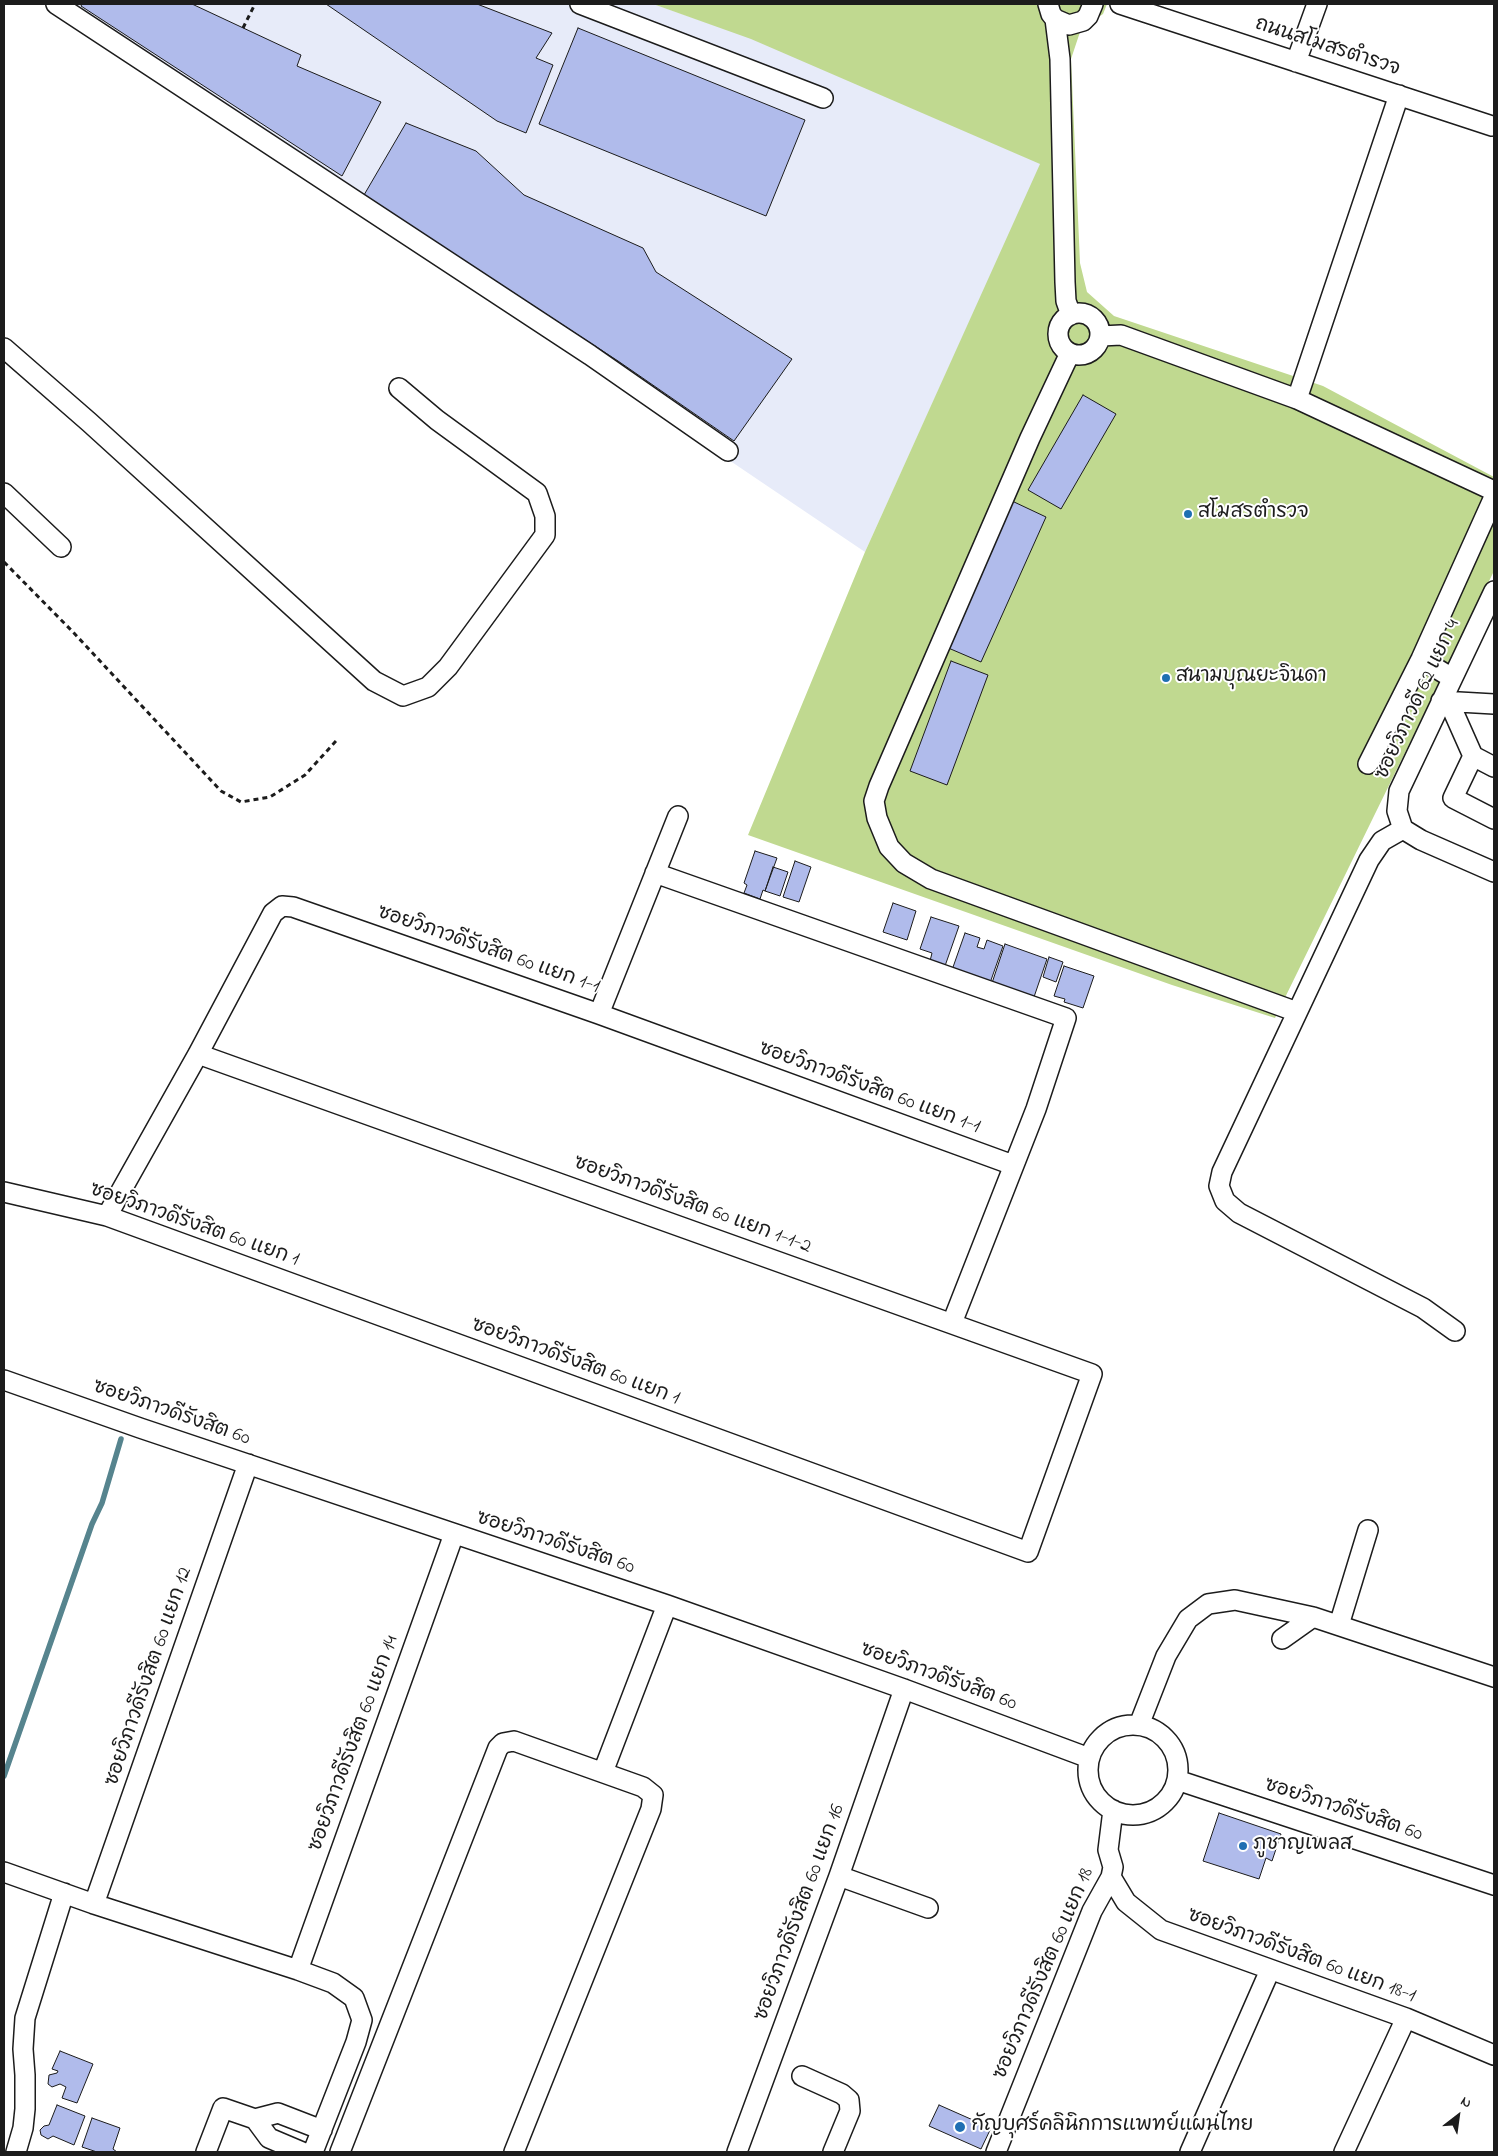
<!DOCTYPE html>
<meta charset="utf-8">
<style>
body{margin:0}
#map{position:relative;width:1498px;height:2156px;overflow:hidden;background:#fff;font-family:"Indie Flower",sans-serif}
canvas{display:block}
.frame{position:absolute;inset:0;border:5px solid #1c1c1c;pointer-events:none}
.north{position:absolute;left:1433px;top:2091px;width:50px;height:50px;-webkit-text-stroke:4px #fff;paint-order:stroke;rotate:30deg;font-size:14px;font-weight:700;line-height:20px;text-align:center;color:#1c1c1c}
.north::after{content:'';display:block;margin:auto;width:18px;height:22px;background:#1c1c1c;clip-path:polygon(50% 0,100% 100%,50% 72%,0 100%)}
</style>
<div id="map">
<canvas width="1498" height="2156"></canvas>
<div class="frame"></div>
<div class="north">N</div>
</div>
<script>
const g = document.querySelector('canvas').getContext('2d');
g.lineJoin = 'round';
function fillPath(path, color) { g.fillStyle = color; g.fill(path, 'evenodd'); }
const poly = rows => new Path2D(rows.map(r => 'M' + r).join(''));
function stroke(path, color, width, dash) { g.strokeStyle = color; g.lineWidth = width; g.lineCap = dash ? 'butt' : 'round'; g.setLineDash(dash || []); g.stroke(path); }
function drawText(font, color, halo, rows, align = 'center') {
  g.font = font + ' "Indie Flower","Playpen Sans Thai",sans-serif'; g.lineWidth = 4; g.setLineDash([]); g.textBaseline = 'middle'; g.strokeStyle = halo; g.fillStyle = color; for (const [text, x, y, turn = 0] of rows) {
    g.save(); g.translate(x, y); g.rotate((+turn || 0) * Math.PI / 180); g.textAlign = isNaN(turn) ? turn : align; if (halo) g.strokeText(text, 0, 0); g.fillText(text, 0, 0); g.restore();
  }
}
fillPath(poly([
 [54,4,653,4,751,38,1041,164,865,552]
]), '#e7ebf9');
fillPath(poly([
 [653,4,1107,4,1103,14,1081,29,1071,59,1080,263,1087,292,1114,316,1323,386,1494,477,1494,571,1275,1018,1172,985,748,835,865,552,1040,164,751,39]
]), '#c0d990');
stroke(poly([
 [4,1776,92,1524,102,1503,121,1439]
]), '#56848e', 5.5);
const building = poly([
 [82,4,192,4,301,55,297,66,381,102,342,176,81,6,82,4],
 [326,4,477,4,552,33,536,58,553,65,526,133,497,121,326,4],
 [578,28,805,120,766,216,539,124,578,28],
 [406,123,476,151,524,195,643,248,656,272,792,359,734,441,618,361,364,195,406,123],
 [1083,395,1116,414,1061,509,1028,490,1083,395],
 [1012,501,1046,517,981,662,946,647,1012,501],
 [951,661,988,675,947,785,910,771,951,661],
 [755,851,777,858,765,891,763,890,760,899,744,893,747,885,744,883,755,851],
 [795,861,811,867,799,902,783,897,795,861],
 [773,867,788,872,780,896,765,891,773,867],
 [893,903,916,911,907,940,883,932,893,903],
 [931,917,959,926,945,966,930,961,932,953,920,949,931,917],
 [965,933,980,938,977,947,984,949,987,940,1003,946,990,983,952,970,965,933],
 [1005,944,1047,959,1034,997,992,983,1005,944],
 [1049,957,1063,962,1056,982,1043,977,1049,957],
 [1064,966,1094,976,1083,1008,1064,1002,1065,999,1054,996,1064,966],
 [1219,1813,1281,1834,1272,1861,1266,1858,1259,1879,1203,1861,1219,1813],
 [60,2051,93,2064,77,2103,62,2098,66,2087,60,2084,52,2087,48,2084,49,2075,57,2073,58,2071,52,2069,60,2051],
 [57,2105,85,2116,74,2145,53,2136,48,2139,41,2135,40,2130,44,2126,49,2125,57,2105],
 [939,2105,991,2128,981,2149,929,2126,939,2105],
 [92,2118,120,2128,113,2149,117,2152,97,2152,82,2147,92,2118]
]);
fillPath(building, '#b0bbeb');
stroke(building, '#1c1c1c', 1);
const minor = poly([
 [56,4,590,355,728,451],
 [580,4,823,98],
 [1048,4,1051,14,1055,19,1069,25,1083,21,1088,16,1093,4],
 [1120,4,1492,126],
 [1055,19,1060,59,1065,282,1066,301,1071,315],
 [1296,62,1317,4],
 '1058 334a21 21 0 1 1 42 0a21 21 0 1 1-42 0Z',
 [1101,336,1121,335,1297,399,1494,491],
 [4,348,89,422,374,681,403,696,428,687,448,667,545,535,545,516,537,493,437,420,399,388],
 [1070,353,1030,438,879,786,874,801,877,818,889,847,904,863,931,879,1297,1012],
 [1297,399,1399,95],
 [4,493,61,547],
 [1421,659,1452,678],
 [1441,701,1494,704],
 [1449,702,1473,756,1453,798,1494,819],
 [1473,756,1494,767],
 [1368,764,1421,659,1494,497],
 [1403,829,1382,841,1369,860,1222,1172,1219,1186,1225,1201,1239,1213,1423,1308,1455,1331],
 [1403,829,1397,811,1399,791,1494,591],
 [1403,829,1421,840,1494,872],
 [655,873,1066,1018,1036,1109,952,1323],
 [599,1014,678,816],
 [4,1192,107,1216,1028,1552,1092,1374,198,1054],
 [107,1216,198,1054,273,913,282,906,293,907,599,1014,1013,1165],
 [4,1380,140,1428,667,1605,904,1689,1089,1758],
 [1339,1625,1368,1530],
 [1282,1639,1313,1617],
 '1088 1770a45 45 0 1 1 90 0a45 45 0 1 1-90 0Z',
 [1139,1725,1166,1656,1188,1619,1208,1604,1235,1600,1313,1617,1494,1677],
 [603,1772,667,1605],
 [1177,1780,1494,1885],
 [4,1872,94,1904,298,1970,333,1983,354,1998,362,2020,356,2042,313,2152],
 [839,1876,928,1908],
 [1111,1877,1126,1902,1161,1930,1406,2018,1494,2055],
 [94,1904,248,1464],
 [298,1970,454,1534],
 [802,2076,842,2094,849,2100,850,2111,833,2152],
 [16,2152,23,2128,25,2109,25,2075,23,2049,25,2018,64,1893],
 [206,2152,223,2108,255,2119],
 [302,2152,269,2138,255,2119,278,2113,322,2130],
 [340,2152,498,1748,503,1743,514,1741,643,1787,653,1795,651,1809,514,2152],
 [737,2152,839,1876,904,1689],
 [996,2152,1092,1911,1111,1877,1113,1867,1108,1850,1113,1810],
 [1190,2152,1270,1970],
 [1344,2152,1406,2018]
]);
stroke(minor, '#1c1c1c', 22);
stroke(poly([
 [243,28,255,4],
 [4,562,73,632,221,791,241,802,270,797,305,775,336,741]
]), '#1c1c1c', 3, [5, 4]);
stroke(minor, '#fff', 19);
for (const [x, y, r, color] of [
 [1188,514,5,"#1f6fb2"],
 [1166,678,5,"#1f6fb2"],
 [1243,1846,5,"#1f6fb2"],
 [960,2127,6,"#1f6fb2"]
]) { const dot = new Path2D(); dot.arc(x, y, r, 0, 2 * Math.PI); g.fillStyle = color; g.fill(dot); stroke(dot, '#fff', 2); }
drawText('20px', '#1c1c1c', '#fff', [
 ["ถนนสโมสรตำรวจ",1327,48,18],
 ["ซอยวิภาวดี 62 แยก 4",1419,700,-65],
 ["ซอยวิภาวดีรังสิต 60 แยก 1-1",488,951,19],
 ["ซอยวิภาวดีรังสิต 60 แยก 1-1",869,1089,20],
 ["ซอยวิภาวดีรังสิต 60 แยก 1-1-2",692,1206,20],
 ["ซอยวิภาวดีรังสิต 60 แยก 1",194,1226,19],
 ["ซอยวิภาวดีรังสิต 60 แยก 1",575,1363,20],
 ["ซอยวิภาวดีรังสิต 60",171,1414,19],
 ["ซอยวิภาวดีรังสิต 60",555,1544,18],
 ["ซอยวิภาวดีรังสิต 60 แยก 12",150,1677,-71],
 ["ซอยวิภาวดีรังสิต 60",938,1678,20],
 ["ซอยวิภาวดีรังสิต 60 แยก 14",355,1744,-70],
 ["ซอยวิภาวดีรังสิต 60",1343,1811,18],
 ["ซอยวิภาวดีรังสิต 60 แยก 16",801,1913,-70],
 ["ซอยวิภาวดีรังสิต 60 แยก 18-1",1301,1957,20],
 ["ซอยวิภาวดีรังสิต 60 แยก 18",1045,1974,-67]
]);
drawText('20px', '#1c1c1c', '#fff', [
 ["สโมสรตำรวจ",1198,514],
 ["สนามบุณยะจินดา",1176,678],
 ["ภูชาญเพลส",1253,1846],
 ["กัญบุศร์คลินิกการแพทย์แผนไทย",971,2127]
], 'left');
</script>
